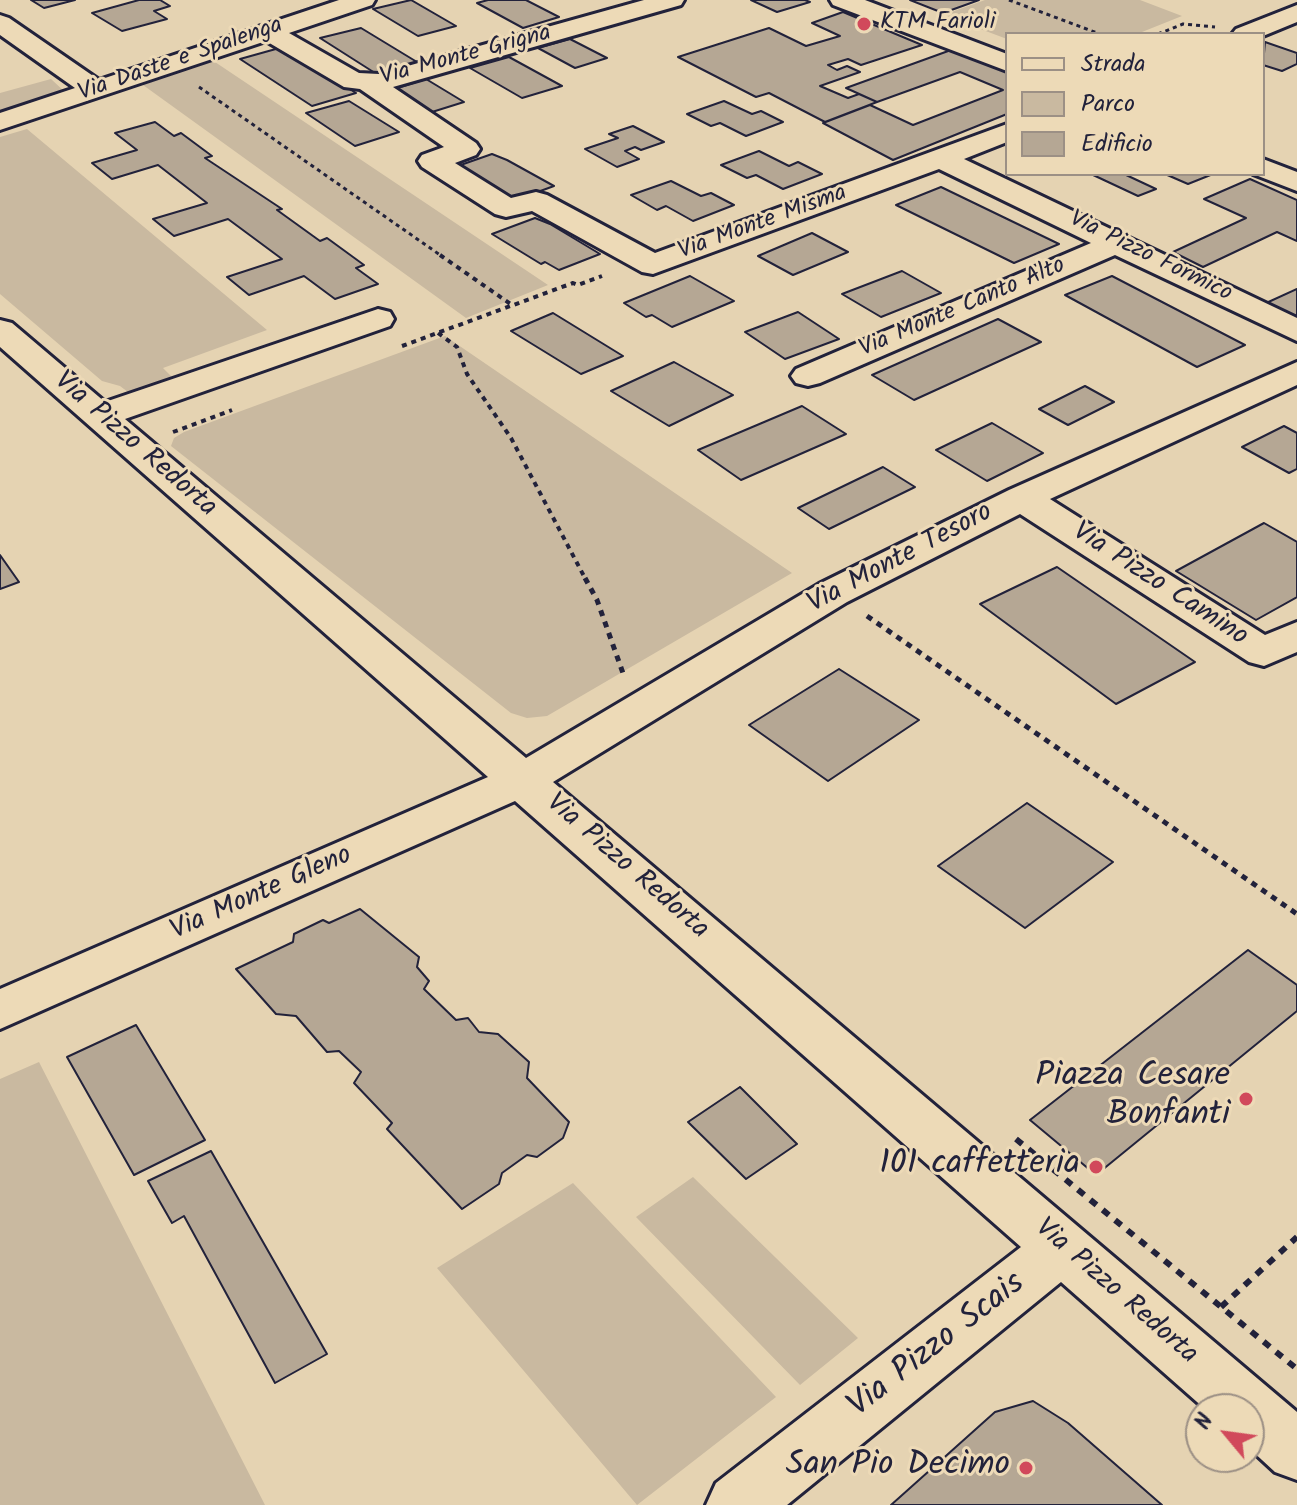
<!DOCTYPE html>
<style>
body{margin:0}
#map{position:relative;width:1297px;height:1505px;overflow:hidden;background:#e5d3b2;font-family:Kalam,sans-serif}
canvas{display:block}
.legend{position:absolute;left:1005px;top:32px;width:260px;height:144px;box-sizing:border-box;background:#eddab7;border:2px solid #9c9085;margin:0;padding:10px 14px;list-style:none;font-size:24px;color:#22223b}
.legend li{display:flex;align-items:center;gap:16px;height:40px}
.legend b{width:40px;border:2px solid #9c9085}
.north{position:absolute;left:1185px;top:1393px;width:80px;height:80px;box-sizing:border-box;background:#eddab7;border:2px solid #9c9085;border-radius:50%;rotate:299deg;font-size:22px;font-weight:700;line-height:32px;text-align:center;color:#22223b}
.north::after{content:'';display:block;margin:auto;width:28px;height:36px;background:#d1495b;clip-path:polygon(50% 0,100% 100%,50% 72%,0 100%)}
</style>
<div id="map">
<canvas width="1297" height="1505"></canvas>
<ul class="legend">
<li><b style="height:10px;background:#eddab7"></b>Strada</li>
<li><b style="height:22px;background:#c9b9a0"></b>Parco</li>
<li><b style="height:22px;background:#b5a794"></b>Edificio</li>
</ul>
<div class="north">N</div>
</div>
<script>
const g = document.querySelector('canvas').getContext('2d');
g.lineJoin = 'round';
function fillPath(path, color) { g.fillStyle = color; g.fill(path, 'evenodd'); }
const poly = rows => new Path2D(rows.map(r => 'M' + r).join(''));
function stroke(path, color, width, dash) { g.strokeStyle = color; g.lineWidth = width; g.lineCap = dash ? 'butt' : 'round'; g.setLineDash(dash || []); g.stroke(path); }
function drawText(font, color, halo, rows, align = 'center') {
  g.font = font + ' Kalam,sans-serif'; g.lineWidth = 6; g.setLineDash([]); g.textBaseline = 'middle'; g.strokeStyle = halo; g.fillStyle = color; for (const [text, x, y, turn = 0] of rows) {
    g.save(); g.translate(x, y); g.rotate((+turn || 0) * Math.PI / 180); g.textAlign = isNaN(turn) ? turn : align; if (halo) g.strokeText(text, 0, 0); g.fillText(text, 0, 0); g.restore();
  }
}
fillPath(poly([
 [985,0,1140,0,1182,16,1137,34,1007,34,1007,39,943,15],
 [212,60,548,285,466,318,143,85],
 [51,79,65,92,0,112,0,93],
 [27,129,267,330,163,368,175,380,132,395,120,386,102,381,0,294,0,137],
 [445,336,792,573,547,716,527,718,511,713,171,446,174,438,184,432],
 [39,1062,265,1505,0,1505,0,1079],
 [693,1177,858,1338,800,1385,636,1217],
 [573,1183,776,1397,637,1505,437,1268]
]), '#c9b9a0');
const building = poly([
 [31,0,75,0,44,8,31,0],
 [139,0,160,0,170,6,154,11,167,19,122,31,92,13,139,0],
 [411,0,456,26,418,36,373,9,411,0],
 [488,0,526,0,559,17,523,28,477,3,488,0],
 [751,0,805,0,810,2,777,12,751,0],
 [910,0,979,0,943,13,910,0],
 [843,12,922,45,861,65,848,59,828,65,837,70,847,66,860,72,820,86,848,98,859,94,877,102,825,122,769,93,756,97,678,57,769,28,806,46,840,36,812,23,843,12],
 [361,28,417,62,375,73,320,38,361,28],
 [570,39,607,58,575,68,538,48,570,39],
 [1265,42,1297,53,1297,64,1282,71,1263,65,1265,42],
 [283,47,356,93,312,106,240,59,283,47],
 [951,50,1007,71,1007,114,893,160,823,123,870,105,913,125,1003,90,960,72,877,102,846,88,951,50],
 [509,57,562,86,522,98,470,68,509,57],
 [426,79,464,102,432,112,394,89,426,79],
 [349,101,399,132,355,146,306,113,349,101],
 [724,101,752,114,761,111,783,122,746,136,720,123,711,126,687,114,724,101],
 [155,122,174,136,181,133,212,156,205,158,282,209,277,210,320,241,327,238,364,265,356,268,378,284,335,299,304,276,249,295,227,277,282,259,228,219,174,236,153,219,207,203,158,165,112,179,92,163,137,150,115,133,155,122],
 [633,126,664,142,641,150,635,147,625,151,639,159,617,167,585,149,618,138,609,134,633,126],
 [759,151,789,166,798,162,822,174,783,189,756,175,747,178,721,165,759,151],
 [492,154,507,160,554,186,513,201,452,168,492,154],
 [1091,174,1124,174,1156,189,1138,196,1091,174],
 [1165,174,1213,174,1188,184,1165,174],
 [1250,179,1297,200,1297,241,1277,232,1203,267,1173,252,1246,218,1204,199,1250,179],
 [671,181,701,196,711,193,734,205,693,221,666,206,657,210,631,195,671,181],
 [941,187,1059,244,1014,263,896,205,941,187],
 [535,218,550,224,600,254,559,270,545,262,541,264,492,234,535,218],
 [812,233,848,252,793,275,758,256,812,233],
 [902,271,941,293,881,317,842,294,902,271],
 [690,276,734,301,672,327,652,315,646,317,624,303,690,276],
 [1112,276,1245,345,1197,367,1065,295,1112,276],
 [1297,289,1297,320,1264,304,1297,289],
 [798,312,839,339,785,359,745,332,798,312],
 [553,313,623,356,581,374,511,331,553,313],
 [998,319,1041,342,914,400,872,375,998,319],
 [674,362,733,395,669,426,611,391,674,362],
 [1085,386,1114,402,1068,425,1039,409,1085,386],
 [802,406,846,434,741,480,698,450,802,406],
 [992,423,1043,453,987,481,936,450,992,423],
 [1284,426,1297,433,1297,469,1289,473,1242,447,1284,426],
 [883,467,915,487,829,529,798,508,883,467],
 [1264,523,1297,542,1297,597,1256,620,1176,571,1264,523],
 [0,555,19,582,0,589,0,555],
 [1057,567,1195,662,1116,704,980,604,1057,567],
 [839,669,919,720,828,781,749,725,839,669],
 [1027,803,1113,862,1025,928,938,866,1027,803],
 [360,909,419,957,417,967,429,981,424,989,456,1020,468,1018,479,1032,498,1034,529,1062,527,1078,569,1122,563,1138,537,1157,527,1155,502,1173,499,1184,462,1209,387,1129,392,1123,354,1083,361,1072,339,1051,327,1052,296,1016,276,1014,236,969,293,942,294,934,323,920,329,923,360,909],
 [1248,950,1297,985,1297,1011,1096,1175,1030,1120,1248,950],
 [136,1025,205,1140,134,1175,67,1057,136,1025],
 [740,1087,797,1144,746,1179,688,1122,740,1087],
 [211,1151,327,1354,275,1383,184,1216,172,1223,148,1181,211,1151],
 [1033,1401,1068,1423,1162,1505,891,1505,995,1412,1033,1401]
]);
fillPath(building, '#b5a794');
stroke(building, '#22223b', 2);
const street = poly([
 [339,0,375,0,372,5,289,33,359,73,379,74,644,0,684,0,681,5,393,87,476,143,480,149,476,155,455,163,511,198,536,192,547,195,655,253,1007,124,1007,142,964,159,1297,318,1297,341,1115,255,820,383,808,386,796,383,791,376,796,369,1091,243,939,169,653,274,642,272,532,211,506,217,495,214,422,167,418,161,422,155,444,147,360,89,344,87,266,41,0,130,0,113,75,88,0,35,0,15,9,18,99,80,339,0],
 [830,0,865,0,1007,54,1007,71,833,5,830,0],
 [1297,5,1297,22,1263,36,1232,34,1236,29,1297,5],
 [1263,159,1297,172,1297,191,1253,174,1263,174,1263,159],
 [378,309,390,312,394,319,390,326,125,419,526,758,819,584,1009,490,1297,362,1297,385,1050,499,1265,635,1297,622,1297,652,1264,666,1249,662,1020,514,847,602,553,782,1297,1412,1297,1480,1275,1472,1249,1448,1249,1409,1205,1409,1061,1282,787,1505,706,1505,716,1483,1021,1247,515,801,0,1029,0,989,488,777,0,347,0,320,12,323,105,402,378,309]
]);
stroke(street, '#22223b', 6);
stroke(poly([
 [1009,0,1100,34],
 [1158,34,1183,24,1215,27],
 [199,87,443,257]
]), '#22223b', 3, [4, 4]);
stroke(poly([
 [440,255,512,305],
 [438,333,457,347,467,374,511,438,586,580],
 [402,346,573,283,578,285,602,276],
 [173,432,232,410]
]), '#22223b', 4, [5, 5]);
stroke(poly([
 [585,578,597,600,624,676],
 [867,616,1297,914]
]), '#22223b', 5, [6, 6]);
stroke(poly([
 [1016,1139,1297,1369],
 [1221,1307,1297,1237]
]), '#22223b', 6, [8, 8]);
fillPath(street, '#eddab7');
for (const [x, y, r, color] of [
 [864,24,8,"#d1495b"],
 [1246,1099,8,"#d1495b"],
 [1096,1167,8,"#d1495b"],
 [1026,1468,8,"#d1495b"]
]) { const dot = new Path2D(); dot.arc(x, y, r, 0, 2 * Math.PI); g.fillStyle = color; g.fill(dot); stroke(dot, '#eddab7', 3); }
drawText('24px', '#22223b', '#eddab7', [
 ["KTM Farioli",880,24]
], 'left');
drawText('24px', '#22223b', '#eddab7', [
 ["Via Monte Grigna",466,57,-15],
 ["Via Daste e Spalenga",181,61,-19],
 ["Via Monte Misma",763,224,-20],
 ["Via Pizzo Formico",1150,258,26],
 ["Via Monte Canto Alto",963,309,-23]
]);
drawText('28px', '#22223b', '#eddab7', [
 ["Via Pizzo Redorta",134,446,41],
 ["Via Monte Tesoro",901,560,-28],
 ["Via Pizzo Camino",1159,586,33],
 ["Via Pizzo Redorta",626,868,41],
 ["Via Monte Gleno",262,895,-24],
 ["Via Pizzo Redorta",1115,1293,41]
]);
drawText('34px', '#22223b', '#eddab7', [
 ["Piazza Cesare",1230,1079],
 ["Bonfanti",1230,1118],
 ["101 caffetteria",1080,1167],
 ["San Pio Decimo",1010,1468]
], 'right');
drawText('34px', '#22223b', '#eddab7', [
 ["Via Pizzo Scais",938,1347,-38]
]);
</script>
